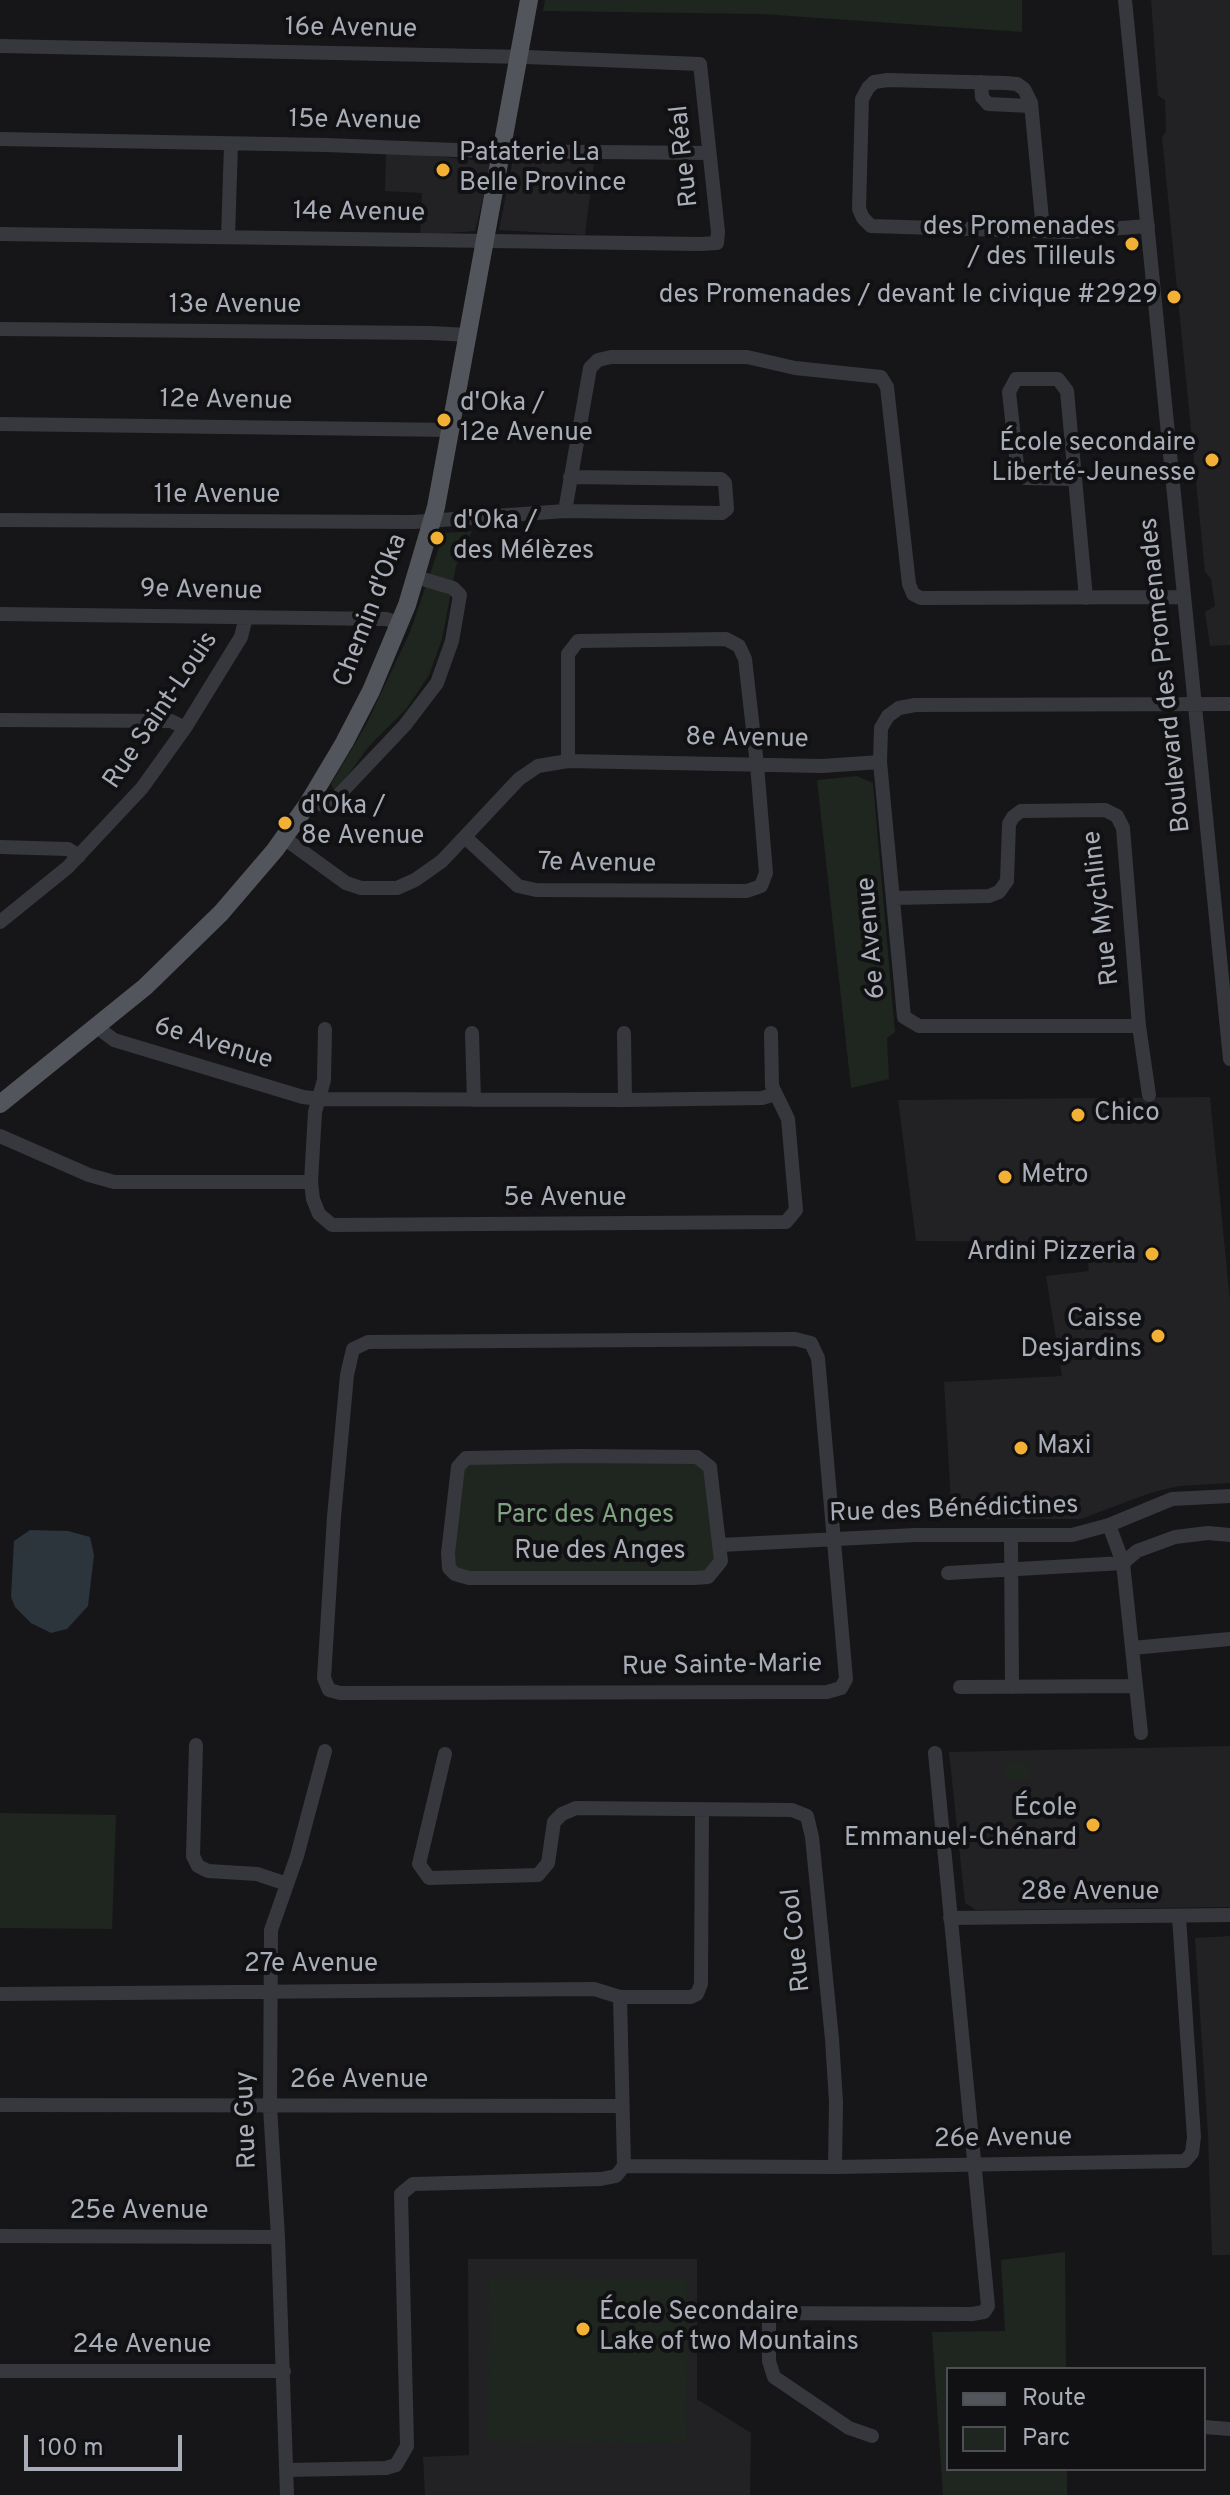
<!DOCTYPE html>
<meta charset="utf-8">
<style>
body{margin:0}
#map{position:relative;width:1230px;height:2495px;overflow:hidden;background:#161618;font-family:Overpass,sans-serif}
canvas{display:block}
.legend{position:absolute;left:946px;top:2367px;width:260px;height:104px;box-sizing:border-box;background:#111113;border:2px solid #4d4f55;margin:0;padding:10px 14px;list-style:none;font-size:24px;color:#a8adb8}
.legend li{display:flex;align-items:center;gap:16px;height:40px}
.legend b{width:40px;border:2px solid #4d4f55}
.scale{position:absolute;left:24px;top:2435px;width:158px;height:36px;box-sizing:border-box;border:4px solid #a8adb8;border-top:0;padding-left:10px;font-size:24px;line-height:28px;white-space:nowrap;color:#a8adb8;-webkit-text-stroke:6px #111113;paint-order:stroke}
</style>
<div id="map">
<canvas width="1230" height="2495"></canvas>
<ul class="legend">
<li><b style="height:10px;background:#53555c"></b>Route</li>
<li><b style="height:22px;background:#1e261f"></b>Parc</li>
</ul>
<div class="scale">100 m</div>
</div>
<script>
const g = document.querySelector('canvas').getContext('2d');
g.lineJoin = 'round';
function fillPath(path, color) { g.fillStyle = color; g.fill(path, 'evenodd'); }
const poly = rows => new Path2D(rows.map(r => 'M' + r).join(''));
function stroke(path, color, width, dash) { g.strokeStyle = color; g.lineWidth = width; g.lineCap = dash ? 'butt' : 'round'; g.setLineDash(dash || []); g.stroke(path); }
function drawText(font, color, halo, rows, align = 'center') {
  g.font = font + ' Overpass,sans-serif'; g.lineWidth = 8; g.setLineDash([]); g.textBaseline = 'middle'; g.strokeStyle = halo; g.fillStyle = color; for (const [text, x, y, turn = 0] of rows) {
    g.save(); g.translate(x, y); g.rotate((+turn || 0) * Math.PI / 180); g.textAlign = isNaN(turn) ? turn : align; if (halo) g.strokeText(text, 0, 0); g.fillText(text, 0, 0); g.restore();
  }
}
fillPath(poly([
 [1151,0,1230,0,1230,645,1210,646,1205,612,1215,606,1211,579,1205,572,1162,137,1166,131,1165,100,1158,96],
 [386,151,492,162,475,231,420,235,422,193,385,191],
 [513,160,594,162,585,235,499,230],
 [1210,1097,1230,1301,1230,1483,1179,1486,1150,1493,1081,1519,952,1519,944,1382,1062,1376,1046,1276,1089,1271,1085,1242,916,1241,898,1100],
 [1230,1746,1230,1907,976,1910,965,1903,949,1752],
 [1230,1936,1230,2255,1212,2255,1208,2134,1195,1938],
 [468,2259,697,2259,697,2399,751,2433,750,2495,425,2495,423,2457,469,2455]
]), '#222225');
fillPath(poly([
 [545,0,1022,0,1022,32,761,14,543,11],
 [472,531,456,566,442,639,429,675,407,708,370,745,335,792,331,784,366,725,410,632,444,533],
 [857,776,873,783,895,1032,887,1038,889,1079,851,1088,817,780],
 [697,1457,710,1467,721,1545,708,1577,455,1574,448,1553,466,1458],
 [1006,1762,1030,1762,1030,1780,1006,1779],
 [0,1813,116,1815,112,1929,0,1928],
 [1065,2252,1066,2369,948,2369,948,2469,1067,2469,1067,2495,943,2495,932,2332,1005,2331,1001,2260],
 [489,2278,687,2279,686,2443,488,2442]
]), '#1e261f');
fillPath(poly([
 [30,1530,68,1531,90,1537,94,1555,88,1606,67,1629,51,1633,31,1623,15,1607,11,1597,14,1541]
]), '#2c353c');
stroke(poly([
 [1125,0,1230,1059],
 [0,46,526,57,700,64,718,232,717,243,701,244,0,234],
 [981,82,982,97,988,104,1031,106],
 [0,139,326,145,482,151,709,153],
 [1043,230,1031,103,1024,89,1017,84,1006,83,888,80,874,82,868,88,862,99,859,209,863,218,871,226,1068,232,1148,226],
 [228,237,231,144],
 [0,329,430,333,469,335],
 [0,424,451,430],
 [1075,479,1025,478,1018,474,1009,392,1016,379,1058,379,1067,391,1086,598],
 [565,511,722,513,727,509,725,483,721,479,570,477],
 [0,520,413,522,565,511,590,368,598,360,611,357,747,357,795,368,881,377,887,387,909,584,913,594,921,598,1184,597],
 [0,614,386,619,400,623],
 [0,720,171,721,185,728],
 [310,800,323,805,336,798,405,725,437,683,452,641,460,595,453,588,416,577],
 [284,838,346,883,361,888,397,888,415,880,442,861,519,779,538,766,568,761,822,766,880,762],
 [466,838,518,886,536,890,747,891,761,886,766,873,757,765,745,659,739,646,726,639,578,641,568,654,568,761],
 [0,847,68,849,79,856],
 [894,898,989,896,999,892,1007,881,1009,824,1013,817,1021,811,1105,810,1117,816,1123,828,1139,1026,1149,1095],
 [0,922,68,867,142,788,185,728,241,637,246,617],
 [1139,1026,919,1026,904,1017,880,762,881,728,888,716,899,708,915,705,1230,704],
 [97,1027,114,1040,303,1097,320,1099,625,1100,762,1098,775,1094],
 [325,1029,324,1080,315,1112,311,1182,313,1199,319,1214,332,1225,786,1222,796,1210,788,1119,772,1086,771,1033],
 [472,1033,474,1100],
 [624,1033,625,1100],
 [0,1136,89,1175,114,1182,311,1182],
 [795,1339,811,1343,818,1358,846,1679,841,1688,827,1692,340,1693,329,1690,324,1678,334,1517,347,1375,353,1349,368,1342,795,1339],
 [579,1456,697,1457,710,1467,721,1561,708,1577,694,1578,469,1578,455,1574,449,1568,448,1553,458,1467,466,1458,579,1456],
 [1109,1525,1123,1563,1141,1733],
 [1011,1537,1012,1687],
 [721,1545,915,1535,1072,1535,1109,1525,1172,1499,1230,1496],
 [948,1573,1123,1563,1137,1551,1175,1537,1208,1533,1230,1535],
 [1132,1648,1230,1639],
 [960,1687,1136,1686],
 [196,1745,193,1856,198,1866,208,1871,257,1874,287,1884],
 [445,1754,419,1864,429,1878,538,1875,548,1863,554,1822,562,1814,576,1808,792,1810,807,1816,812,1837,832,2039,836,2102,835,2167],
 [950,1918,1230,1915],
 [0,1994,594,1989,620,1997,691,1997,697,1994,701,1984,702,1810],
 [620,1997,624,2166],
 [0,2105,621,2106],
 [624,2166,835,2167,1185,2161,1192,2153,1194,2137,1179,1917],
 [0,2236,278,2237],
 [745,2313,972,2314,984,2312,988,2306,935,1753],
 [769,2313,769,2361,774,2377,849,2428,872,2436],
 [0,2371,284,2371],
 [1204,2427,1230,2429],
 [287,2470,386,2468,396,2465,407,2446,401,2194,413,2184,601,2179,616,2176,624,2166],
 [287,2495,278,2237,270,2107,271,1930,297,1856,325,1751]
]), '#37383d', 14);
stroke(poly([
 [0,1104,145,987,221,913,275,850,307,805,344,743,371,691,407,605,436,507,529,0]
]), '#53555c', 18);
for (const [x, y, r, color] of [
 [443,170,8,"#f2b134"],
 [1132,244,8,"#f2b134"],
 [1174,297,8,"#f2b134"],
 [444,420,8,"#f2b134"],
 [1212,460,8,"#f2b134"],
 [437,538,8,"#f2b134"],
 [285,823,8,"#f2b134"],
 [1078,1115,8,"#f2b134"],
 [1005,1177,8,"#f2b134"],
 [1152,1254,8,"#f2b134"],
 [1158,1336,8,"#f2b134"],
 [1021,1448,8,"#f2b134"],
 [1093,1825,8,"#f2b134"],
 [583,2329,8,"#f2b134"]
]) { const dot = new Path2D(); dot.arc(x, y, r, 0, 2 * Math.PI); g.fillStyle = color; g.fill(dot); stroke(dot, '#111113', 3); }
drawText('26px', '#a8adb8', '#111113', [
 ["16e Avenue",351,30,1],
 ["15e Avenue",355,122,1],
 ["Rue Réal",686,156,-96],
 ["14e Avenue",359,214,1],
 ["13e Avenue",235,307],
 ["12e Avenue",226,402,1],
 ["11e Avenue",217,497],
 ["9e Avenue",201,592,1],
 ["Chemin d'Oka",372,611,-69],
 ["Boulevard des Promenades",1167,675,-96],
 ["Rue Saint-Louis",162,711,-56],
 ["8e Avenue",747,740,1],
 ["7e Avenue",597,865,1],
 ["Rue Mychline",1103,908,-97],
 ["6e Avenue",873,938,-95],
 ["6e Avenue",213,1045,17],
 ["5e Avenue",565,1200],
 ["Rue des Bénédictines",954,1511,-2],
 ["Rue des Anges",600,1553],
 ["Rue Sainte-Marie",722,1667,-1],
 ["28e Avenue",1090,1894],
 ["Rue Cool",798,1940,-96],
 ["27e Avenue",311,1966],
 ["26e Avenue",359,2082],
 ["Rue Guy",248,2120,-92],
 ["26e Avenue",1003,2140,-1],
 ["25e Avenue",139,2213],
 ["24e Avenue",142,2347]
]);
drawText('26px', '#a8adb8', '#111113', [
 ["Pataterie La",459,155],
 ["Belle Province",459,185],
 ["des Promenades",1116,229,"right"],
 ["/ des Tilleuls",1116,259,"right"],
 ["des Promenades / devant le civique #2929",1158,297,"right"],
 ["d'Oka /",460,405],
 ["12e Avenue",460,435],
 ["École secondaire",1196,445,"right"],
 ["Liberté-Jeunesse",1196,475,"right"],
 ["d'Oka /",453,523],
 ["des Mélèzes",453,553],
 ["d'Oka /",301,808],
 ["8e Avenue",301,838],
 ["Chico",1094,1115],
 ["Metro",1021,1177],
 ["Ardini Pizzeria",1136,1254,"right"],
 ["Caisse",1142,1321,"right"],
 ["Desjardins",1142,1351,"right"],
 ["Maxi",1037,1448],
 ["École",1077,1810,"right"],
 ["Emmanuel-Chénard",1077,1840,"right"],
 ["École Secondaire",599,2314],
 ["Lake of two Mountains",599,2344]
], 'left');
drawText('26px', '#7fa381', '#111113', [
 ["Parc des Anges",585,1517]
]);
</script>
